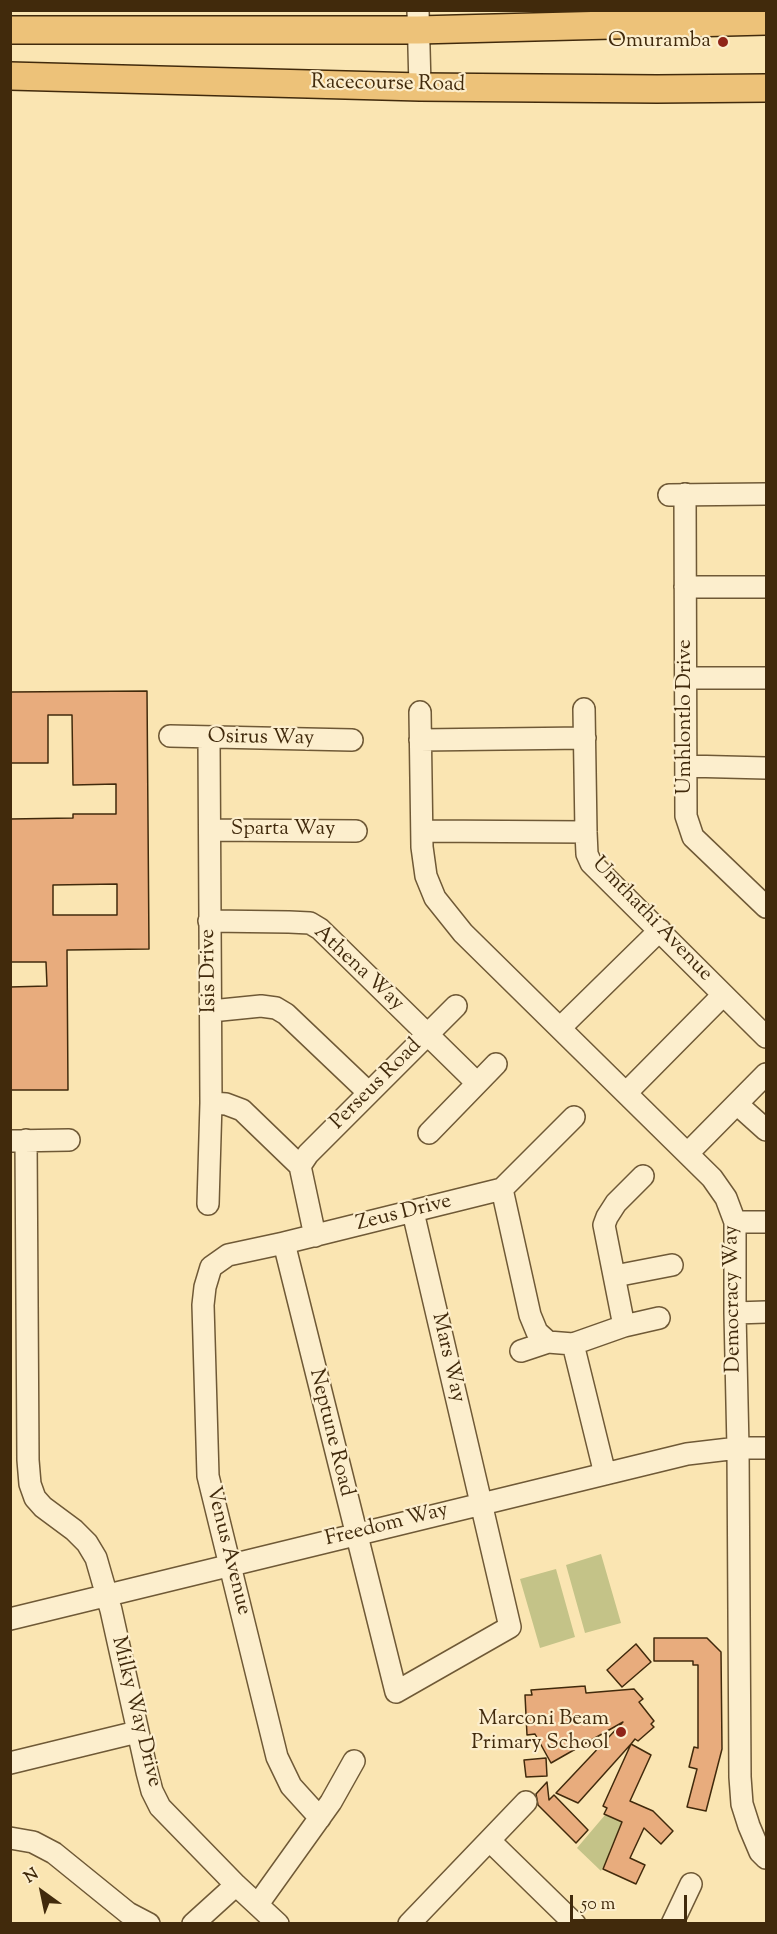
<!DOCTYPE html>
<style>
body{margin:0}
#map{position:relative;width:777px;height:1934px;overflow:hidden;background:#fae5b2;font-family:"Sorts Mill Goudy",serif}
canvas{display:block}
.frame{position:absolute;inset:0;border:12px solid #412a0c;pointer-events:none}
.north{position:absolute;left:12px;top:1862px;width:60px;height:60px;-webkit-text-stroke:4px #fceecd;paint-order:stroke;rotate:327deg;font-size:16px;font-weight:700;line-height:24px;text-align:center;color:#412a0c}
.north::after{content:'';display:block;margin:auto;width:21px;height:27px;background:#412a0c;clip-path:polygon(50% 0,100% 100%,50% 72%,0 100%)}
.scale{position:absolute;left:570px;top:1895px;width:117px;height:27px;box-sizing:border-box;border:3px solid #412a0c;border-top:0;padding-left:8px;font-size:18px;line-height:21px;white-space:nowrap;color:#412a0c;-webkit-text-stroke:4px #fceecd;paint-order:stroke}
</style>
<div id="map">
<canvas width="777" height="1934"></canvas>
<div class="frame"></div>
<div class="north">N</div>
<div class="scale">50 m</div>
</div>
<script>
const g = document.querySelector('canvas').getContext('2d');
g.lineJoin = 'round';
function fillPath(path, color) { g.fillStyle = color; g.fill(path, 'evenodd'); }
const poly = rows => new Path2D(rows.map(r => 'M' + r).join(''));
function stroke(path, color, width, dash) { g.strokeStyle = color; g.lineWidth = width; g.lineCap = dash ? 'butt' : 'round'; g.setLineDash(dash || []); g.stroke(path); }
function drawText(font, color, halo, rows, align = 'center') {
  g.font = font + ' "Sorts Mill Goudy",serif'; g.lineWidth = 4.5; g.setLineDash([]); g.textBaseline = 'middle'; g.strokeStyle = halo; g.fillStyle = color; for (const [text, x, y, turn = 0] of rows) {
    g.save(); g.translate(x, y); g.rotate((+turn || 0) * Math.PI / 180); g.textAlign = isNaN(turn) ? turn : align; if (halo) g.strokeText(text, 0, 0); g.fillText(text, 0, 0); g.restore();
  }
}
fillPath(poly([
 [601,1554,621,1623,585,1633,566,1565],
 [556,1569,575,1637,540,1648,520,1579],
 [605,1815,622,1822,609,1852,610,1853,601,1871,577,1848]
]), '#c4c388');
const building = poly([
 [147,691,149,949,67,950,68,1090,10,1090,10,987,47,986,46,962,10,962,10,819,73,818,73,814,116,814,116,784,73,785,72,715,48,715,48,763,10,763,10,692,147,691],
 [117,884,117,915,53,915,53,885,117,884],
 [654,1638,707,1638,721,1652,722,1749,706,1811,687,1807,697,1769,689,1767,694,1747,698,1748,698,1665,693,1665,693,1661,654,1661,654,1638],
 [636,1644,651,1662,622,1687,607,1670,636,1644],
 [585,1686,586,1693,634,1689,643,1699,639,1702,654,1721,651,1724,654,1727,638,1741,635,1739,631,1744,651,1755,630,1801,653,1811,673,1831,661,1844,644,1828,630,1858,645,1865,636,1884,603,1869,622,1822,604,1814,607,1808,603,1806,631,1744,578,1803,556,1793,623,1722,551,1763,535,1734,527,1735,525,1695,532,1695,531,1690,585,1686],
 [546,1758,547,1776,526,1777,524,1760,546,1758],
 [547,1782,549,1800,554,1795,588,1830,576,1843,538,1805,536,1794,547,1782]
]);
fillPath(building, '#e8ac7d');
stroke(building, '#412a0c', 1.5);
const minor = poly([
 [418,10,420,87],
 [685,494,686,816,693,837,766,907],
 [669,495,766,494],
 [685,587,766,587],
 [686,678,766,678],
 [584,709,586,832,587,854,591,863,766,1037],
 [420,712,422,847,426,876,435,898,463,933,712,1178,726,1198,735,1222,735,1313,738,1448,740,1777,742,1804,749,1826,760,1852,766,1858],
 [170,736,352,740],
 [420,740,585,738],
 [686,766,766,768],
 [210,830,356,831],
 [422,831,586,832],
 [209,921,289,922,310,923,320,929,477,1083],
 [211,1011,261,1006,276,1008,286,1014,369,1093],
 [560,1028,660,930],
 [626,1093,723,995],
 [211,1103,226,1104,242,1110,300,1166,315,1236],
 [737,1104,766,1130],
 [429,1133,496,1064],
 [26,1140,28,1460,30,1484,35,1498,43,1507,74,1530,87,1543,96,1558,111,1610,147,1772,152,1791,160,1807,236,1885,278,1924],
 [10,1141,69,1140],
 [688,1153,766,1074],
 [300,1166,308,1154,456,1006],
 [502,1189,530,1315,537,1332,548,1342],
 [208,1204,211,1103,209,739],
 [735,1222,766,1222],
 [284,1243,396,1692,510,1627,413,1212],
 [615,1276,672,1265],
 [735,1313,766,1312],
 [624,1326,604,1225,607,1217,616,1203,643,1176],
 [573,1344,605,1474],
 [521,1351,548,1342,573,1344,624,1326,659,1318],
 [10,1619,687,1454,738,1448,766,1448],
 [10,1763,137,1732],
 [320,1818,291,1786,277,1757,208,1476,203,1305,205,1287,211,1267,228,1255,284,1243,502,1189,574,1117],
 [10,1838,33,1842,54,1853,128,1913,149,1924],
 [490,1841,575,1924],
 [258,1904,331,1802,354,1761],
 [193,1924,236,1885],
 [409,1924,526,1802],
 [672,1924,691,1884]
]);
const major = poly([
 [10,30,418,30,766,21],
 [10,76,420,87,657,89,766,88]
]);
stroke(minor, '#6f5936', 24);
stroke(major, '#412a0c', 30);
stroke(minor, '#fceecd', 21);
stroke(major, '#edc279', 27);
for (const [x, y, r, color] of [
 [723,42,6,"#8f2418"],
 [621,1732,6,"#8f2418"]
]) { const dot = new Path2D(); dot.arc(x, y, r, 0, 2 * Math.PI); g.fillStyle = color; g.fill(dot); stroke(dot, '#fceecd', 2); }
drawText('21px', '#412a0c', '#fceecd', [
 ["Omuramba",711,42],
 ["Marconi Beam",609,1720],
 ["Primary School",609,1744]
], 'right');
drawText('21px', '#412a0c', '#fceecd', [
 ["Racecourse Road",388,85,1],
 ["Umhlontlo Drive",686,717,-90],
 ["Osirus Way",261,739,1],
 ["Sparta Way",283,830],
 ["Umthathi Avenue",651,920,46],
 ["Athena Way",358,969,43],
 ["Isis Drive",210,971,-91],
 ["Perseus Road",377,1085,-45],
 ["Zeus Drive",404,1214,-14],
 ["Democracy Way",734,1299,-91],
 ["Mars Way",447,1358,77],
 ["Neptune Road",330,1433,76],
 ["Freedom Way",387,1526,-14],
 ["Venus Avenue",227,1551,76],
 ["Milky Way Drive",135,1712,76]
]);
</script>
